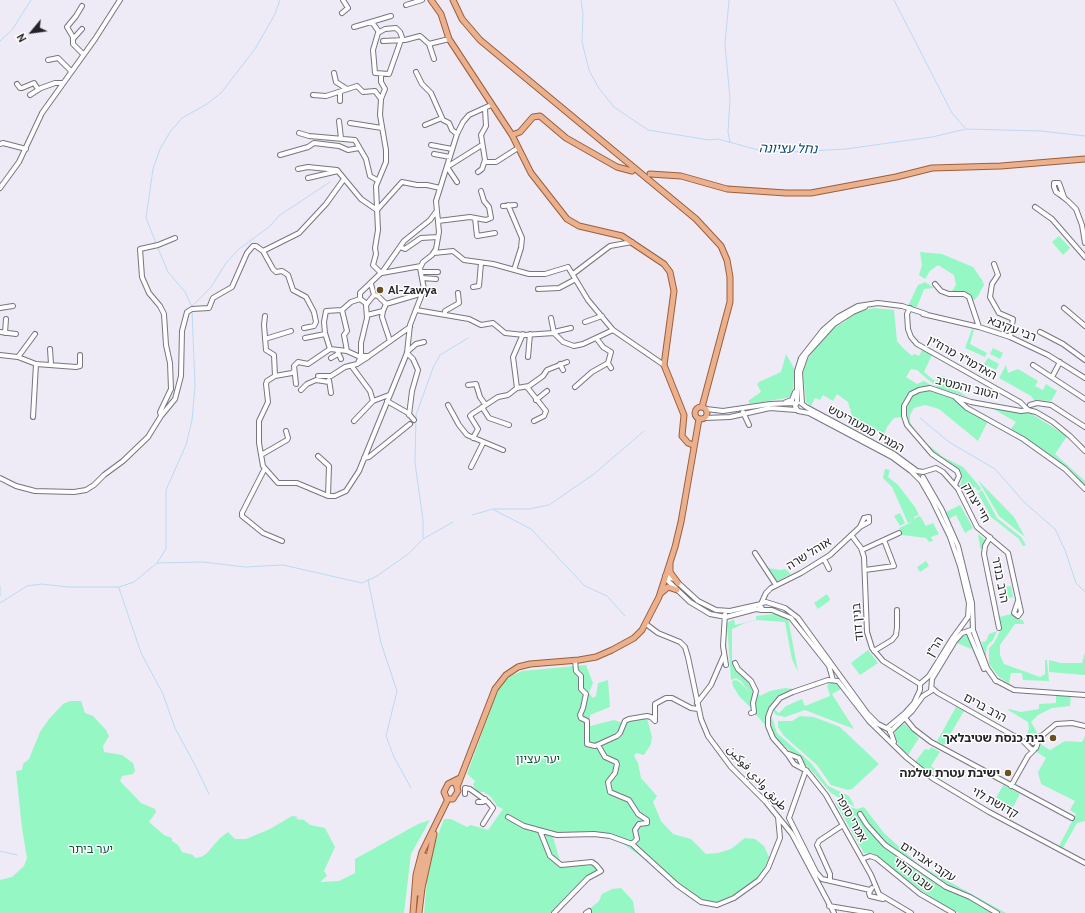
<!DOCTYPE html>
<meta charset="utf-8">
<style>
body{margin:0}
#map{position:relative;width:1085px;height:913px;overflow:hidden;background:#eeebf7;font-family:Cabin,sans-serif}
canvas{display:block}
.north{position:absolute;left:12px;top:12px;width:40px;height:40px;-webkit-text-stroke:3px #fff;paint-order:stroke;rotate:241deg;font-size:11px;font-weight:700;line-height:16px;text-align:center;color:#242327}
.north::after{content:'';display:block;margin:auto;width:14px;height:18px;background:#242327;clip-path:polygon(50% 0,100% 100%,50% 72%,0 100%)}
</style>
<div id="map">
<canvas width="1085" height="913"></canvas>
<div class="north">N</div>
</div>
<script>
const g = document.querySelector('canvas').getContext('2d');
g.lineJoin = 'round';
function fillPath(path, color) { g.fillStyle = color; g.fill(path, 'evenodd'); }
const poly = rows => new Path2D(rows.map(r => 'M' + r).join(''));
function stroke(path, color, width, dash) { g.strokeStyle = color; g.lineWidth = width; g.lineCap = dash ? 'butt' : 'round'; g.setLineDash(dash || []); g.stroke(path); }
function drawText(font, color, halo, rows, align = 'center') {
  g.font = font + ' Cabin,"Noto Sans Arabic","Noto Sans Hebrew",sans-serif'; g.lineWidth = 3; g.setLineDash([]); g.textBaseline = 'middle'; g.strokeStyle = halo; g.fillStyle = color; for (const [text, x, y, turn = 0] of rows) {
    g.save(); g.translate(x, y); g.rotate((+turn || 0) * Math.PI / 180); g.textAlign = isNaN(turn) ? turn : align; if (halo) g.strokeText(text, 0, 0); g.fillText(text, 0, 0); g.restore();
  }
}
fillPath(poly([
 [1059,236,1070,248,1063,255,1052,242],
 [920,252,942,254,973,267,982,280,984,285,978,296,973,301,967,293,952,291,956,285,954,275,938,265,930,271,925,279,919,275,922,265],
 [925,282,934,288,924,289,917,307,908,306,918,285],
 [873,308,894,310,897,341,903,348,912,356,914,354,919,356,922,350,932,355,924,372,935,381,943,376,960,384,958,391,968,397,938,388,917,370,911,369,906,377,917,384,924,381,934,387,918,388,906,397,902,404,902,417,894,418,887,427,884,435,866,425,858,430,856,429,848,402,837,394,833,401,823,395,820,400,815,398,811,406,806,402,803,372,808,358,831,329,844,322,853,314],
 [972,329,974,330,970,344,987,353,985,357,965,348],
 [993,348,1003,353,1000,359,990,354],
 [786,354,795,370,792,397,750,404,748,401,761,392,757,384,759,382,781,372],
 [988,358,999,364,996,370,984,364],
 [1006,365,1008,373,1018,369,1038,381,1035,386,1043,390,1046,384,1057,391,1051,401,1034,400,1031,396,999,378],
 [928,390,936,391,953,398,963,408,988,421,978,441,939,409,925,405,914,408,910,415,910,422,917,435,910,427,906,410,912,396,918,392],
 [988,406,1021,413,1030,413,1067,436,1055,454,1085,481,1085,486,1067,468,1011,429,1016,422],
 [926,445,930,446,943,457,963,467,981,488,980,491,977,490,975,487,964,492,960,486,962,478,959,470,939,458],
 [885,469,890,470,888,477,898,485,915,507,919,515,914,517,915,521,915,518,920,516,926,526,933,523,939,534,931,537,933,541,929,542,926,538,902,535,899,528,914,521,908,523,892,487,883,478],
 [978,480,1014,517,1025,537,999,516],
 [982,490,997,518,1021,537,1026,545,1023,546,1019,539,991,517,978,493],
 [960,505,973,528,965,533,956,515,949,519,946,512],
 [900,513,905,523,900,526,894,516],
 [978,534,985,540,982,550,980,547],
 [926,561,929,566,920,572,917,567],
 [768,568,780,570,785,569,791,574,777,581],
 [1011,586,1013,597,1005,599,1003,587],
 [827,594,830,599,829,601,818,609,814,603],
 [774,614,788,618,798,672,792,659,785,622,757,620,745,623,732,629,732,660,760,696,770,691,785,688,793,689,775,699,772,704,771,714,777,733,811,763,828,786,849,796,855,807,831,793,811,770,778,740,753,711,750,707,751,703,750,707,739,696,733,686,732,681,736,680,740,682,750,693,741,681,736,678,731,680,727,623,734,619,735,625,756,620,756,616],
 [1012,614,1017,619,1023,620,1024,624,1015,624,1000,645,1000,655,1004,664,1040,677,1045,674,1045,660,1047,660,1049,681,1023,680,1022,673,1011,673,1009,684,999,677,989,664,989,648,994,643,1001,629,999,617],
 [997,631,993,640,987,646,985,662,982,642,986,641,989,634],
 [966,634,969,636,972,647,971,649,957,643,963,635],
 [868,650,878,663,860,675,851,663],
 [1085,652,1085,675,1049,672,1049,660,1061,663,1082,663],
 [586,665,593,683,589,693,593,698,596,696,598,683,608,680,610,707,590,715,590,726,614,720,623,723,647,718,652,737,651,744,644,755,636,753,634,756,638,763,641,778,657,796,653,802,661,821,673,834,691,839,706,854,718,853,731,849,745,838,755,839,764,846,769,857,761,876,725,903,702,904,675,886,639,855,619,841,592,835,553,837,560,861,566,863,569,867,593,865,597,871,597,873,553,913,424,913,428,871,434,845,444,819,451,819,467,827,471,825,488,830,503,809,497,806,491,797,484,792,477,792,473,785,475,781,467,774,496,695,501,685,511,676,522,671],
 [835,681,841,689,832,694,854,729,805,710,785,717,776,715,774,712,774,709,779,713,786,706,802,699,805,706,830,696,827,685],
 [1056,696,1071,696,1070,706,1052,708,1038,715,1031,722,1038,734,1035,739,1032,742,1024,739,1029,729,1028,722,1008,710,1009,709,1021,712,1039,709,1039,704,1056,703],
 [70,701,81,701,85,713,93,716,106,730,109,736,103,746,104,752,122,755,133,763,135,771,133,774,122,776,120,781,141,803,155,809,156,812,149,822,164,835,172,838,172,841,178,845,182,852,193,855,195,858,201,857,207,853,220,838,228,832,235,839,246,839,270,829,292,816,298,817,296,819,304,820,310,825,325,828,335,847,324,871,327,876,320,882,339,881,355,873,355,859,418,824,430,820,411,854,404,913,0,913,0,880,12,877,24,866,27,858,22,828,16,771,22,770,23,764,29,759,40,732,49,719,63,704],
 [956,707,964,711,944,745,937,741],
 [800,716,814,717,840,727,879,764,852,789,848,790,831,785,817,765,784,736,778,727,778,721,792,721],
 [905,724,919,738,908,755,902,750,895,738,895,730,900,725],
 [1085,736,1085,821,1077,823,1063,848,1059,846,1076,814,1070,810,1075,801,1041,784,1038,772,1046,758,1035,751,1039,743,1050,750,1065,741,1082,742],
 [931,747,940,752,931,766,935,769,932,775,915,762,925,749,929,750],
 [1003,785,1020,794,1011,811,994,802],
 [835,802,857,809,864,807,884,833,919,865,1006,913,959,913,936,901,909,882,879,857,872,853,864,853],
 [621,888,633,901,635,913,585,913,599,901,602,894,612,889]
]), '#95f7c3');
stroke(poly([
 [581,0,583,14,582,42,589,70,598,87,614,107,648,130,709,140,718,139,762,151,792,152,846,149,932,137,966,129,1041,131,1085,136],
 [729,0,725,44,730,99,728,132,730,142],
 [894,0,952,113,965,128],
 [0,41,12,30,31,0],
 [156,243,146,218,153,169,160,149,170,132,182,118,207,104,221,93,255,49,275,14,280,0],
 [157,246,168,272,185,292,192,307],
 [192,306,211,287,226,263,239,249,269,227,280,215,330,182],
 [920,418,949,442,995,469,1025,503,1055,529,1065,550,1076,583,1085,592],
 [494,510,531,529,585,586,607,596,625,616],
 [472,515,493,509,529,509,549,505,594,474,644,431],
 [423,538,423,520,415,463,416,415,433,368,440,355,468,338],
 [157,563,203,562,245,567,283,565,362,583,377,576,408,554,423,539,453,522],
 [368,580,381,643,397,691,386,736,394,757,411,788],
 [0,586,0,596],
 [119,588,141,653,163,694,175,728,195,765,209,794],
 [0,603,27,586,41,584,68,587,119,587,134,582,157,563,166,549,166,490,186,445,192,420,195,386,192,310],
 [0,851,17,855]
]), '#bbd9f3', 1);
const minor = poly([
 [406,5,422,0],
 [82,6,76,16,67,27,73,37,73,44,83,54],
 [342,13,348,8,343,0],
 [372,22,379,32],
 [354,27,391,16],
 [73,39,82,29],
 [401,40,389,74,375,73,373,50,378,33,385,29,396,28,400,32,403,40],
 [383,41,405,40,420,36,429,44,434,59],
 [429,44,449,39],
 [48,60,58,58,71,71],
 [416,72,422,84,431,93,443,120,449,123,452,130,457,134],
 [334,73,336,82,347,89],
 [381,74,381,82,385,89,381,99,380,115,386,150,386,162,376,186,378,230,375,248,376,254,373,265,381,273],
 [17,84,20,88,22,88,34,83,38,89],
 [340,92,340,101],
 [30,95,41,88,55,83,62,83],
 [313,95,326,96,357,86,363,92,375,91,381,99],
 [339,121,341,138],
 [350,123,382,128],
 [425,125,442,118],
 [299,133,309,136,355,140,366,159,370,176,377,180],
 [0,144,3,143,26,149],
 [431,145,452,149],
 [434,154,450,157],
 [280,155,308,147,314,143,339,146,348,150,359,148],
 [485,160,486,162,496,162,518,148],
 [447,167,482,145],
 [447,167,457,182],
 [298,169,308,167,337,170,361,199,377,210],
 [478,172,482,169,485,160,481,135,486,126,485,109],
 [308,178,338,171],
 [0,188,19,162,42,113,95,39,120,0],
 [1064,197,1059,183,1054,183,1054,187,1056,192,1059,194,1063,197,1068,201,1076,209,1082,225,1085,243],
 [508,205,522,238,521,248,514,270],
 [503,206,515,205],
 [1035,207,1052,219,1085,257],
 [377,210,402,182,417,185,427,185,440,188],
 [475,218,477,236,495,233],
 [438,221,470,217,486,220,491,218,489,207,484,201,481,191],
 [400,247,405,249,421,238,438,237],
 [263,251,299,233,326,204,344,179],
 [434,253,453,251,464,260,493,264,529,274,545,274,568,267,588,300,613,330,664,365],
 [994,264,998,275,992,284,990,297,999,313,1013,319,1010,337],
 [421,272,438,272],
 [382,273,421,266],
 [573,274,610,246,632,242],
 [422,278,436,279],
 [371,284,374,295],
 [935,284,941,291,949,294,964,294,969,297,979,327],
 [473,287,479,286,481,263],
 [538,289,559,288,574,280],
 [374,295,378,296,386,304],
 [360,299,360,293,383,271,404,241,430,220,436,212],
 [0,308,13,306],
 [910,308,907,314,908,329,911,337,917,344,1020,402,1028,410,1036,412,1053,422,1070,436,1085,451],
 [1064,308,1085,326],
 [342,310,347,331,344,335,347,351],
 [416,310,469,319,481,325,493,323,505,333,524,335,554,333],
 [923,314,979,327,1010,337,1048,355,1085,378],
 [367,315,383,311],
 [445,315,445,311,459,303,458,293],
 [265,316,264,325,266,350,274,355,275,376],
 [551,318,554,333,563,342,574,346,583,344,613,330],
 [585,322,602,316],
 [0,332,16,334],
 [554,332,571,328],
 [1040,332,1063,344,1085,360],
 [5,333,6,319],
 [305,338,325,334],
 [265,339,291,331],
 [597,339,603,347,611,352,608,363,611,368],
 [390,341,382,317,383,311,386,304,423,293],
 [50,349,51,364],
 [330,349,325,333,324,322,326,311,342,310,351,302,360,299,367,304],
 [337,350,341,359],
 [407,352,416,344,424,342],
 [407,353,413,359,418,370,412,391,409,415],
 [0,355,18,357,36,364,76,367,80,366,80,355],
 [18,357,35,334],
 [528,357,530,334],
 [331,358,338,354],
 [358,363,361,356,361,343,367,318,366,305,374,295],
 [560,364,563,370],
 [1033,365,1085,399],
 [353,368,370,391,373,401],
 [294,371,292,373,275,376,267,381,266,384,268,402,259,421,259,443,263,466,278,483,297,483,328,496,335,496,346,491,359,471,407,353,410,325,424,289,420,268,423,262,432,255,436,249,439,232,436,201,457,134,463,122,469,115,491,105],
 [318,376,331,376,345,367,357,364,368,357],
 [1052,377,1060,362],
 [329,380,331,393],
 [296,384,294,366,298,362,308,364,330,349,347,351,358,356,369,356,410,327],
 [468,385,476,384,480,397,485,404],
 [527,387,546,411,544,416,534,421],
 [575,387,592,372,608,363],
 [517,388,513,357,523,334],
 [301,390,307,384,316,380,329,382],
 [955,397,967,408,1023,439,1065,469,1085,489],
 [536,400,547,391],
 [387,401,408,413,414,420],
 [786,402,792,400,795,392],
 [801,403,806,407,894,454,917,471,923,472,936,468,943,472,958,489,977,527,1008,553,1021,612,1018,616,1014,613,1018,601],
 [802,403,800,372,806,355,834,324,853,312,865,307],
 [448,405,459,425,467,435,503,450],
 [1030,405,1037,403,1051,405,1085,427],
 [482,407,489,418,509,425],
 [706,409,723,411,770,404,796,403],
 [743,412,749,425],
 [161,416,160,412,171,389,170,363,166,345,164,314,160,306,149,293,142,277,140,249,158,245,175,238],
 [33,417,36,364],
 [705,418,730,417,770,408,796,410],
 [354,421,373,401,389,395],
 [473,438,478,429,470,416,472,414,498,397,508,395,517,388,529,386,543,376,547,370,567,362],
 [261,455,287,440,288,438,286,431],
 [318,456,329,466,328,496],
 [364,458,369,457,410,424],
 [471,467,483,443],
 [264,470,242,513,242,516,263,533,282,541],
 [923,477,942,510,958,546,972,603,973,630,987,668,996,681],
 [0,478,16,486,35,491,74,492,86,490,94,485,104,475,123,461,148,437,161,416,175,399,181,376,182,331,187,312,192,309,209,308,213,298,232,287,247,253,253,246,256,246,263,251,273,269,276,272,282,271,288,275,293,290,306,297,314,312,316,322,314,326,304,328],
 [955,485,959,476,957,471,932,454,907,425,904,416,904,406,911,394,919,390,930,388,971,402,1021,411,1029,410],
 [852,536,861,548,864,557,867,632,872,648,883,661,920,684],
 [990,537,985,546,984,554,999,628],
 [862,550,899,533],
 [755,553,776,585],
 [824,559,829,569],
 [865,570,894,566,884,540],
 [665,576,667,580,690,602,710,614,726,617,756,609,762,610],
 [665,576,674,579,698,601,716,610,730,611,761,604],
 [762,603,766,602,785,608,798,618,867,713,878,724,890,730,894,742],
 [725,614,723,646,726,665],
 [646,624,658,633,680,642,685,647,688,657,701,719,708,736,731,767,766,802,792,834,834,913],
 [968,631,984,669],
 [874,651,892,640,896,635,897,627,897,610],
 [575,660,576,671,581,676,581,689,586,694,583,708,580,715,581,718,587,721,587,744,595,746,617,736,620,733,625,721,629,719,647,716,651,717,655,721],
 [735,663,738,669,751,681,756,691,753,703,754,712,751,713],
 [833,680,829,666,791,618,772,610,763,610,760,606,766,593,771,588,801,573,830,555,860,527,869,522,869,517,864,518,860,527],
 [995,680,1014,690,1085,695],
 [920,684,929,676,952,639,968,617,969,603,960,566,950,537,932,500,921,481,911,471,892,457,809,413,798,411,795,406,797,403,797,371,801,358,823,330,838,317,858,306,878,303,902,306,926,314],
 [932,688,938,693,1023,741,1032,750,1036,748,1040,736],
 [697,703,711,685,724,655],
 [905,718,914,729,931,742,1072,818],
 [655,719,655,704,666,698,672,698,691,708,698,709],
 [887,728,905,713,914,703,920,690,920,684],
 [890,732,912,711,923,696,931,691,932,679,955,641,962,633,971,630],
 [1033,743,1056,724,1072,723,1085,726],
 [598,745,605,757,616,762,617,764,615,773,608,782,610,792,629,800,638,814,647,820,647,823,639,824,635,830,637,839,632,844],
 [789,754,799,758,804,769],
 [806,770,789,818,816,872,822,879,870,890],
 [1011,786,1028,756,1034,750],
 [465,794,465,788,470,789,488,802,493,808,483,824],
 [478,802,483,802,485,799],
 [860,814,867,825,885,845,946,887,970,897,997,913],
 [508,817,524,826,557,835,594,834,610,836,632,844,677,885,701,902,717,905,734,898,759,880,768,868,780,838,778,817],
 [540,831,550,856,561,865,592,862,596,865,601,871,588,878,554,913],
 [862,859,870,856,876,858,920,894,953,913],
 [830,880,830,874,817,845,819,841,843,825],
 [872,888,869,893,870,896,883,899],
 [829,906,871,913],
 [586,913,589,911,589,913],
 [911,913,879,894,871,875,826,795,807,771,794,764,788,755,773,738,768,726,768,717,771,709,780,698,793,692,828,680,838,681,869,721,907,758,932,778,989,812,1085,863]
]);
const major = poly([
 [431,0,441,14,449,39,512,135,520,132,533,117,540,116,566,138,617,167,632,171],
 [453,0,462,19,480,40,696,219,721,246,727,260,730,277,730,302,702,407],
 [512,135,531,173,567,219,579,226,622,236,664,264,670,272,674,291,664,365,684,415,682,436,688,443,693,445],
 [650,174,681,176,727,189,786,193,811,193,896,177,932,168,1001,166,1085,159],
 '695 413a6 6 0 1 1 12 0a6 6 0 1 1-12 0Z',
 [670,564,670,572,678,583],
 [661,593,668,587,677,590],
 [453,782,456,784,458,791,453,799,447,799,444,792,448,784,460,778],
 [457,787,495,689,506,675,518,667,530,664,579,660,596,657,612,650,634,638,642,630,659,597,675,547,681,522,699,419],
 [417,893,425,856],
 [413,913,416,875,422,852,448,799],
 [419,913,422,888,434,834]
]);
stroke(minor, '#777580', 6);
stroke(major, '#9d5e39', 7);
stroke(minor, '#fff', 4);
stroke(major, '#ebb18e', 5);
for (const [x, y, r, color] of [
 [380,290,4,"#6c5123"],
 [1053,738,4,"#6c5123"],
 [1008,773,4,"#6c5123"]
]) { const dot = new Path2D(); dot.arc(x, y, r, 0, 2 * Math.PI); g.fillStyle = color; g.fill(dot); stroke(dot, '#fff', 1.5); }
drawText('bold 12px', '#242327', '#fff', [
 ["Al-Zawya",388,290,"left"],
 ["בית כנסת שטיבלאך",1045,738],
 ["ישיבת עטרת שלמה",1000,773]
], 'right');
drawText('12px', '#242327', '#fff', [
 ["רבי עקיבא",1012,329,21],
 ["האדמו\"ר מרוז'ין",962,358,29],
 ["הטוב והמטיב",967,388,14],
 ["המגיד ממעזריטש",866,429,29],
 ["חיי יצחק",976,503,60],
 ["אוהל שרה",809,554,-32],
 ["הרב בנדר",1000,580,79],
 ["בנין דוד",858,622,-95],
 ["הר\"ן",935,647,-59],
 ["הרב ברים",985,708,29],
 ["طريق وادي فوکين",757,778,48],
 ["קדושת לוי",995,803,29],
 ["אמרי סופר",851,818,61],
 ["עקבי אבירים",928,862,33],
 ["שבט הלוי",913,875,38]
]);
drawText('12px', '#085939', '#fff', [
 ["יער עציון",538,759],
 ["יער ביתר",91,849]
]);
drawText('italic 13px', '#09476f', '#fff', [
 ["נחל עציונה",788,149,1]
]);
</script>
